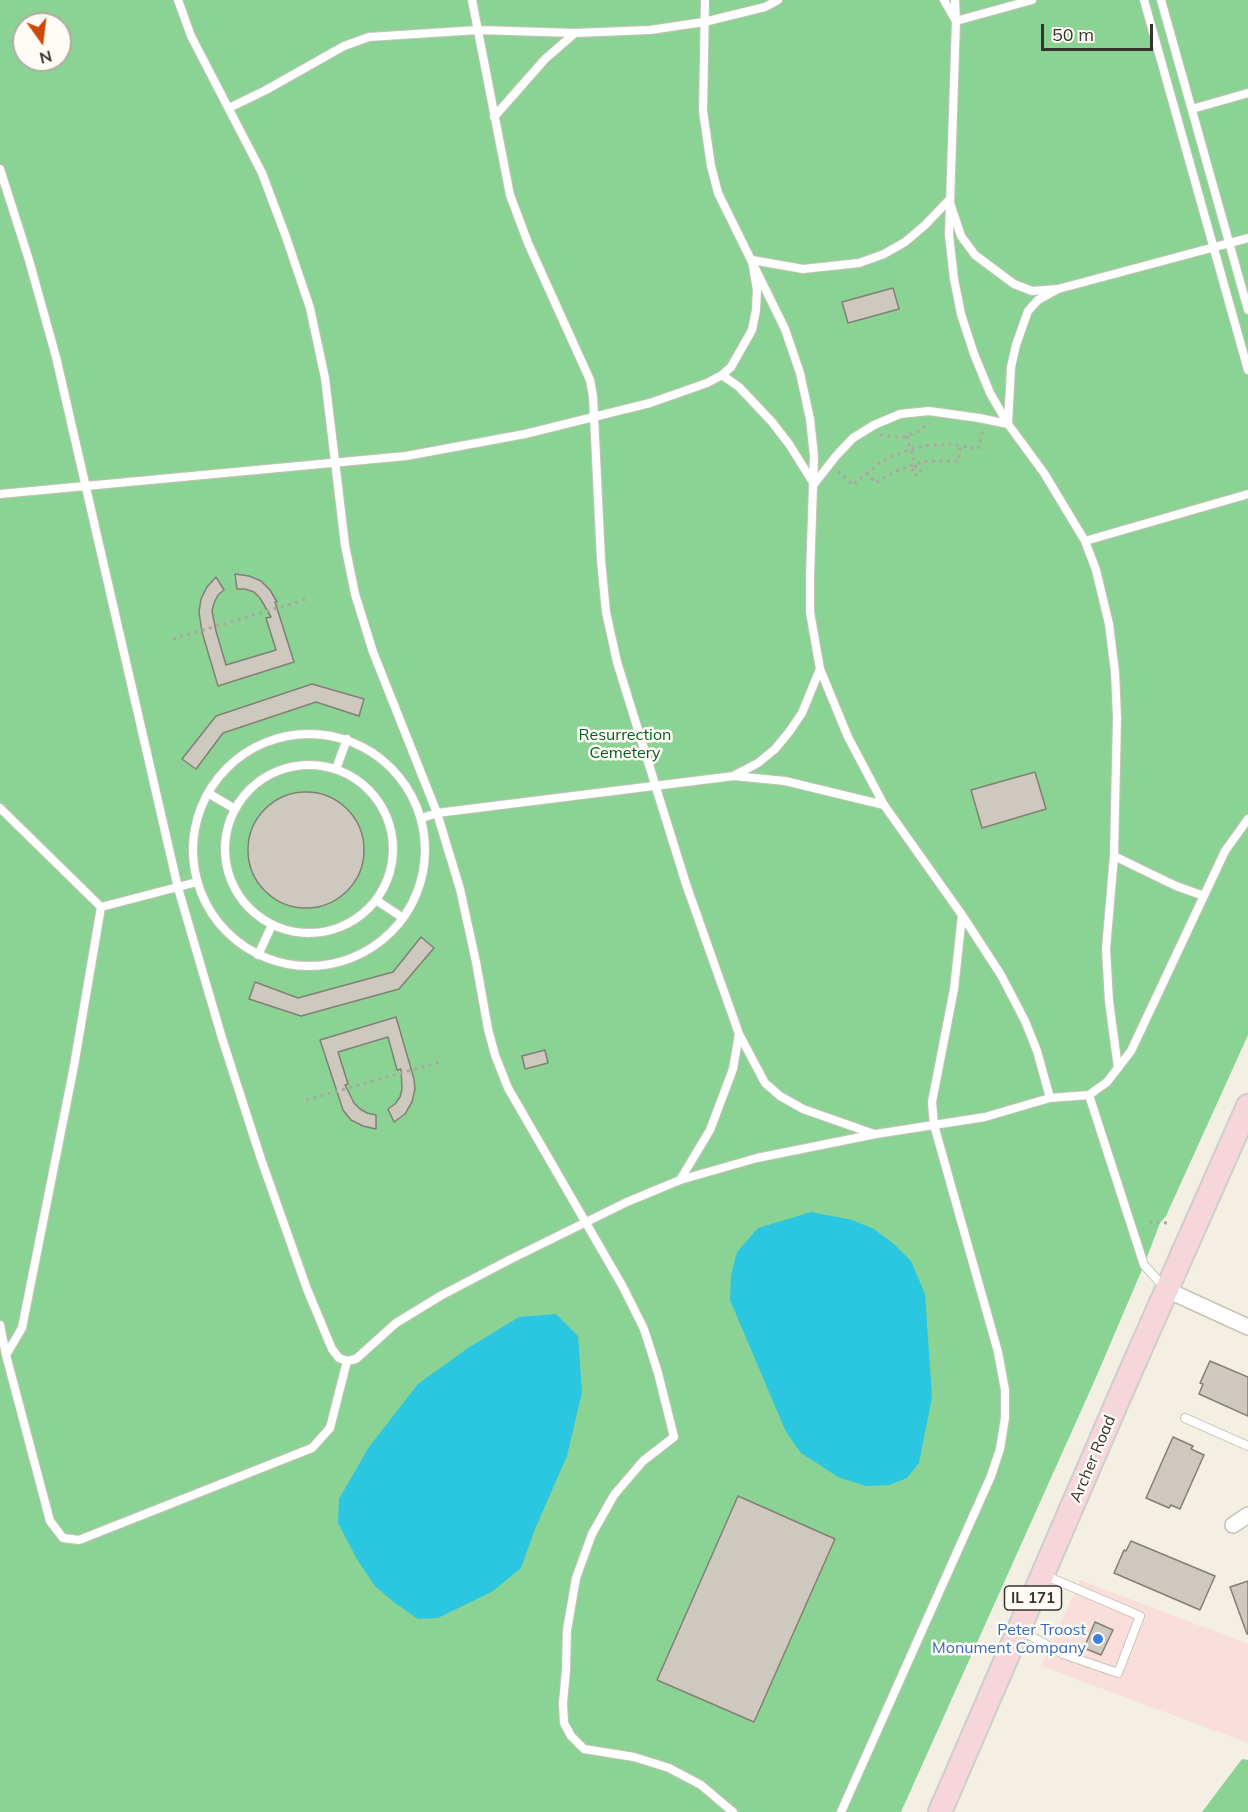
<!DOCTYPE html>
<style>
body{margin:0}
#map{position:relative;width:1248px;height:1812px;overflow:hidden;background:#f3efe3;font-family:Mulish,sans-serif}
canvas{display:block}
.north{position:absolute;left:12px;top:12px;width:60px;height:60px;box-sizing:border-box;background:#fffcf5;border:2px solid #aeaca6;border-radius:50%;rotate:166deg;font-size:16px;font-weight:700;line-height:24px;text-align:center;color:#35342f}
.north::after{content:'';display:block;margin:auto;width:21px;height:27px;background:#ce4909;clip-path:polygon(50% 0,100% 100%,50% 72%,0 100%)}
.scale{position:absolute;left:1041px;top:24px;width:112px;height:27px;box-sizing:border-box;border:3px solid #35342f;border-top:0;padding-left:8px;font-size:18px;line-height:21px;white-space:nowrap;color:#35342f;-webkit-text-stroke:4px #fffcf5;paint-order:stroke}
</style>
<div id="map">
<canvas width="1248" height="1812"></canvas>
<div class="north">N</div>
<div class="scale">50 m</div>
</div>
<script>
const g = document.querySelector('canvas').getContext('2d');
g.lineJoin = 'round';
function fillPath(path, color) { g.fillStyle = color; g.fill(path, 'evenodd'); }
const poly = rows => new Path2D(rows.map(r => 'M' + r).join(''));
function stroke(path, color, width, dash) { g.strokeStyle = color; g.lineWidth = width; g.lineCap = dash ? 'butt' : 'round'; g.setLineDash(dash || []); g.stroke(path); }
function drawText(font, color, halo, rows, align = 'center') {
  g.font = font + ' Mulish,sans-serif'; g.lineWidth = 5; g.setLineDash([]); g.textBaseline = 'middle'; g.strokeStyle = halo; g.fillStyle = color; for (const [text, x, y, turn = 0] of rows) {
    g.save(); g.translate(x, y); g.rotate((+turn || 0) * Math.PI / 180); g.textAlign = isNaN(turn) ? turn : align; if (halo) g.strokeText(text, 0, 0); g.fillText(text, 0, 0); g.restore();
  }
}
fillPath(poly([
 [1080,1580,1248,1644,1248,1743,1041,1666]
]), '#f9dedb');
fillPath(poly([
 [0,0,1248,0,1248,1035,1166,1216,1160,1223,1144,1265,1094,1382,901,1812,0,1812],
 [24,24,60,24,60,60,24,60],
 [1242,1759,1248,1760,1248,1812,1202,1812]
]), '#8bd395');
fillPath(poly([
 [811,1212,852,1220,874,1229,895,1245,911,1261,925,1294,932,1397,919,1463,907,1478,889,1485,866,1486,838,1477,801,1453,786,1432,730,1300,731,1275,737,1252,758,1228],
 [556,1314,578,1336,582,1392,567,1456,535,1529,521,1568,493,1591,438,1618,418,1619,395,1603,375,1586,358,1561,338,1523,339,1499,369,1447,418,1384,468,1348,519,1317]
]), '#2bc6df');
const building = poly([
 [893,288,899,309,848,323,842,302,893,288],
 [235,574,249,576,261,581,270,590,277,602,275,602,294,662,218,686,202,632,199,612,201,599,207,587,216,577,224,590,218,595,214,603,212,611,216,631,226,665,276,650,266,618,271,617,260,598,254,592,245,589,237,589,235,574],
 [312,684,364,699,359,716,316,702,223,733,196,769,182,759,216,716,312,684],
 [1035,772,1046,809,982,828,971,790,1035,772],
 '248 850a58 58 0 1 1 116 0a58 58 0 1 1-116 0Z',
 [421,937,434,948,399,989,301,1016,249,999,255,982,298,998,393,972,421,937],
 [396,1017,414,1079,415,1089,412,1102,405,1114,394,1122,388,1109,395,1104,400,1097,402,1089,401,1069,397,1070,388,1037,338,1052,348,1084,345,1085,354,1103,360,1109,367,1113,376,1115,376,1129,363,1126,351,1120,343,1110,320,1040,396,1017],
 [545,1050,548,1063,525,1069,522,1056,545,1050],
 [1210,1361,1248,1377,1248,1416,1199,1394,1203,1384,1200,1383,1210,1361],
 [1173,1437,1193,1446,1191,1449,1204,1455,1180,1509,1171,1505,1169,1508,1146,1498,1173,1437],
 [738,1496,835,1539,754,1722,657,1680,738,1496],
 [1131,1541,1215,1576,1200,1610,1114,1573,1124,1550,1126,1551,1131,1541],
 [1248,1581,1248,1634,1247,1634,1230,1587,1248,1581],
 [1095,1622,1113,1630,1101,1655,1084,1648,1095,1622]
]);
fillPath(building, '#cdc9be');
stroke(building, '#827f74', 1.5);
const lane = poly([
 [178,0,191,36,262,173,286,237,310,308,325,378,345,545,355,594,373,652,437,813,460,889,476,962,488,1029,495,1055,508,1088,623,1287,644,1329,658,1373,674,1437,643,1461,614,1495,592,1534,576,1578,567,1630,566,1670,563,1703,564,1723,571,1736,584,1749,634,1757,669,1768,701,1785,733,1812],
 [472,0,510,195,528,243,590,380,593,396,601,560,606,612,617,662,686,884,739,1034,765,1083,780,1096,803,1109,874,1134],
 [705,0,703,111,711,166,718,193,785,329,800,373,810,419,814,456,810,576,810,612,820,669,848,737,884,805,962,915,1001,975,1025,1021,1037,1051,1050,1098],
 [944,0,956,21,1032,0],
 [955,0,956,21,949,235,954,279,961,314,974,354,990,393,1008,424,1044,473,1085,541,1096,570,1109,624,1115,672,1117,718,1114,856,1106,949,1109,1001,1118,1068],
 [1144,0,1248,370],
 [1161,0,1248,310],
 [229,108,266,90,344,46,369,37,478,30,575,33,650,30,704,22,765,7,778,0],
 [1192,109,1248,93],
 [494,117,545,59,575,33],
 [0,169,29,260,56,357,178,888,222,1038,261,1159,307,1289,332,1349,339,1358,347,1361,356,1359,396,1323,442,1295,511,1259,627,1202,680,1180,757,1158,876,1134,985,1117,1050,1098,1089,1095],
 [722,375,739,387,772,422,789,444,814,484,836,456,853,438,874,425,900,414,929,411,979,418,1008,424,1011,367,1016,345,1028,311,1038,300,1058,289,1248,238],
 [0,494,406,456,525,434,650,403,707,383,722,375,731,367,752,330,756,310,757,290,752,260,803,269,859,263,884,254,905,242,925,225,949,200,961,236,975,255,1014,284,1032,291,1058,289],
 [1085,541,1248,494],
 '193 850a116 116 0 1 1 232 0a116 116 0 1 1-232 0Z',
 '225 849a84 84 0 1 1 168 0a84 84 0 1 1-168 0Z',
 [336,769,347,739],
 [735,775,758,763,775,749,789,732,802,713,820,669],
 [208,793,235,809],
 [0,808,101,907,197,882],
 [422,818,437,813,734,776,785,781,884,805],
 [1114,856,1176,886,1204,896],
 [376,900,403,918],
 [258,955,272,925],
 [680,1180,710,1130,733,1069,739,1034],
 [1164,1287,1144,1265,1089,1095,1107,1082,1131,1051,1225,851,1248,819],
 [0,1325,6,1355,50,1521,63,1538,79,1540,312,1448,330,1428,347,1361],
 [6,1355,22,1328,74,1066,101,907],
 [1185,1418,1248,1446],
 [1020,1630,1063,1654,1118,1673,1140,1616,1044,1575],
 [841,1812,991,1476,1000,1449,1005,1418,1005,1390,998,1352,934,1125,932,1102,954,989,962,915]
]);
const street = poly([
 [1167,1290,1248,1327],
 [1233,1525,1248,1515]
]);
const primary = poly([
 [940,1812,1125,1384,1248,1106]
]);
stroke(lane, '#c6c2b7', 10);
stroke(street, '#c6c2b7', 18);
stroke(primary, '#cfcecd', 26);
stroke(poly([
 [880,435,897,437,907,436,919,431,929,423],
 [907,436,916,467,921,470,919,475,913,474,912,471,916,467],
 [838,471,853,485,877,465,888,458,912,449,924,446,951,444,978,449,983,430],
 [866,473,876,483,894,472,915,464,929,461,959,461,960,445],
 [173,639,307,599],
 [306,1100,440,1062],
 [1149,1222,1169,1223]
]), '#aba89f', 3, [3, 4.5]);
stroke(lane, '#fff', 8);
stroke(street, '#fff', 15);
stroke(primary, '#f6d6db', 22);
for (const [x, y, r, color] of [
 [1098,1639,6,"#3f7fe0"]
]) { const dot = new Path2D(); dot.arc(x, y, r, 0, 2 * Math.PI); g.fillStyle = color; g.fill(dot); stroke(dot, '#fffcf5', 2); }
for (const [x, y, w] of [
 [1033,1598,57]
]) { const box = new Path2D(); box.roundRect(x - w / 2, y - 12, w, 24, 4.5); g.fillStyle = '#fffcf5'; g.fill(box); stroke(box, '#35342f', 1.5); }
drawText('bold 15px', '#35342f', null, [
 ["IL 171",1033,1598]
]);
drawText('16px', '#005f22', '#fffcf5', [
 ["Resurrection",625,735],
 ["Cemetery",625,753]
]);
drawText('16px', '#35342f', '#fffcf5', [
 ["Archer Road",1093,1459,-67]
]);
drawText('16px', '#366cbe', '#fffcf5', [
 ["Peter Troost",1086,1630],
 ["Monument Company",1086,1648]
], 'right');
</script>
